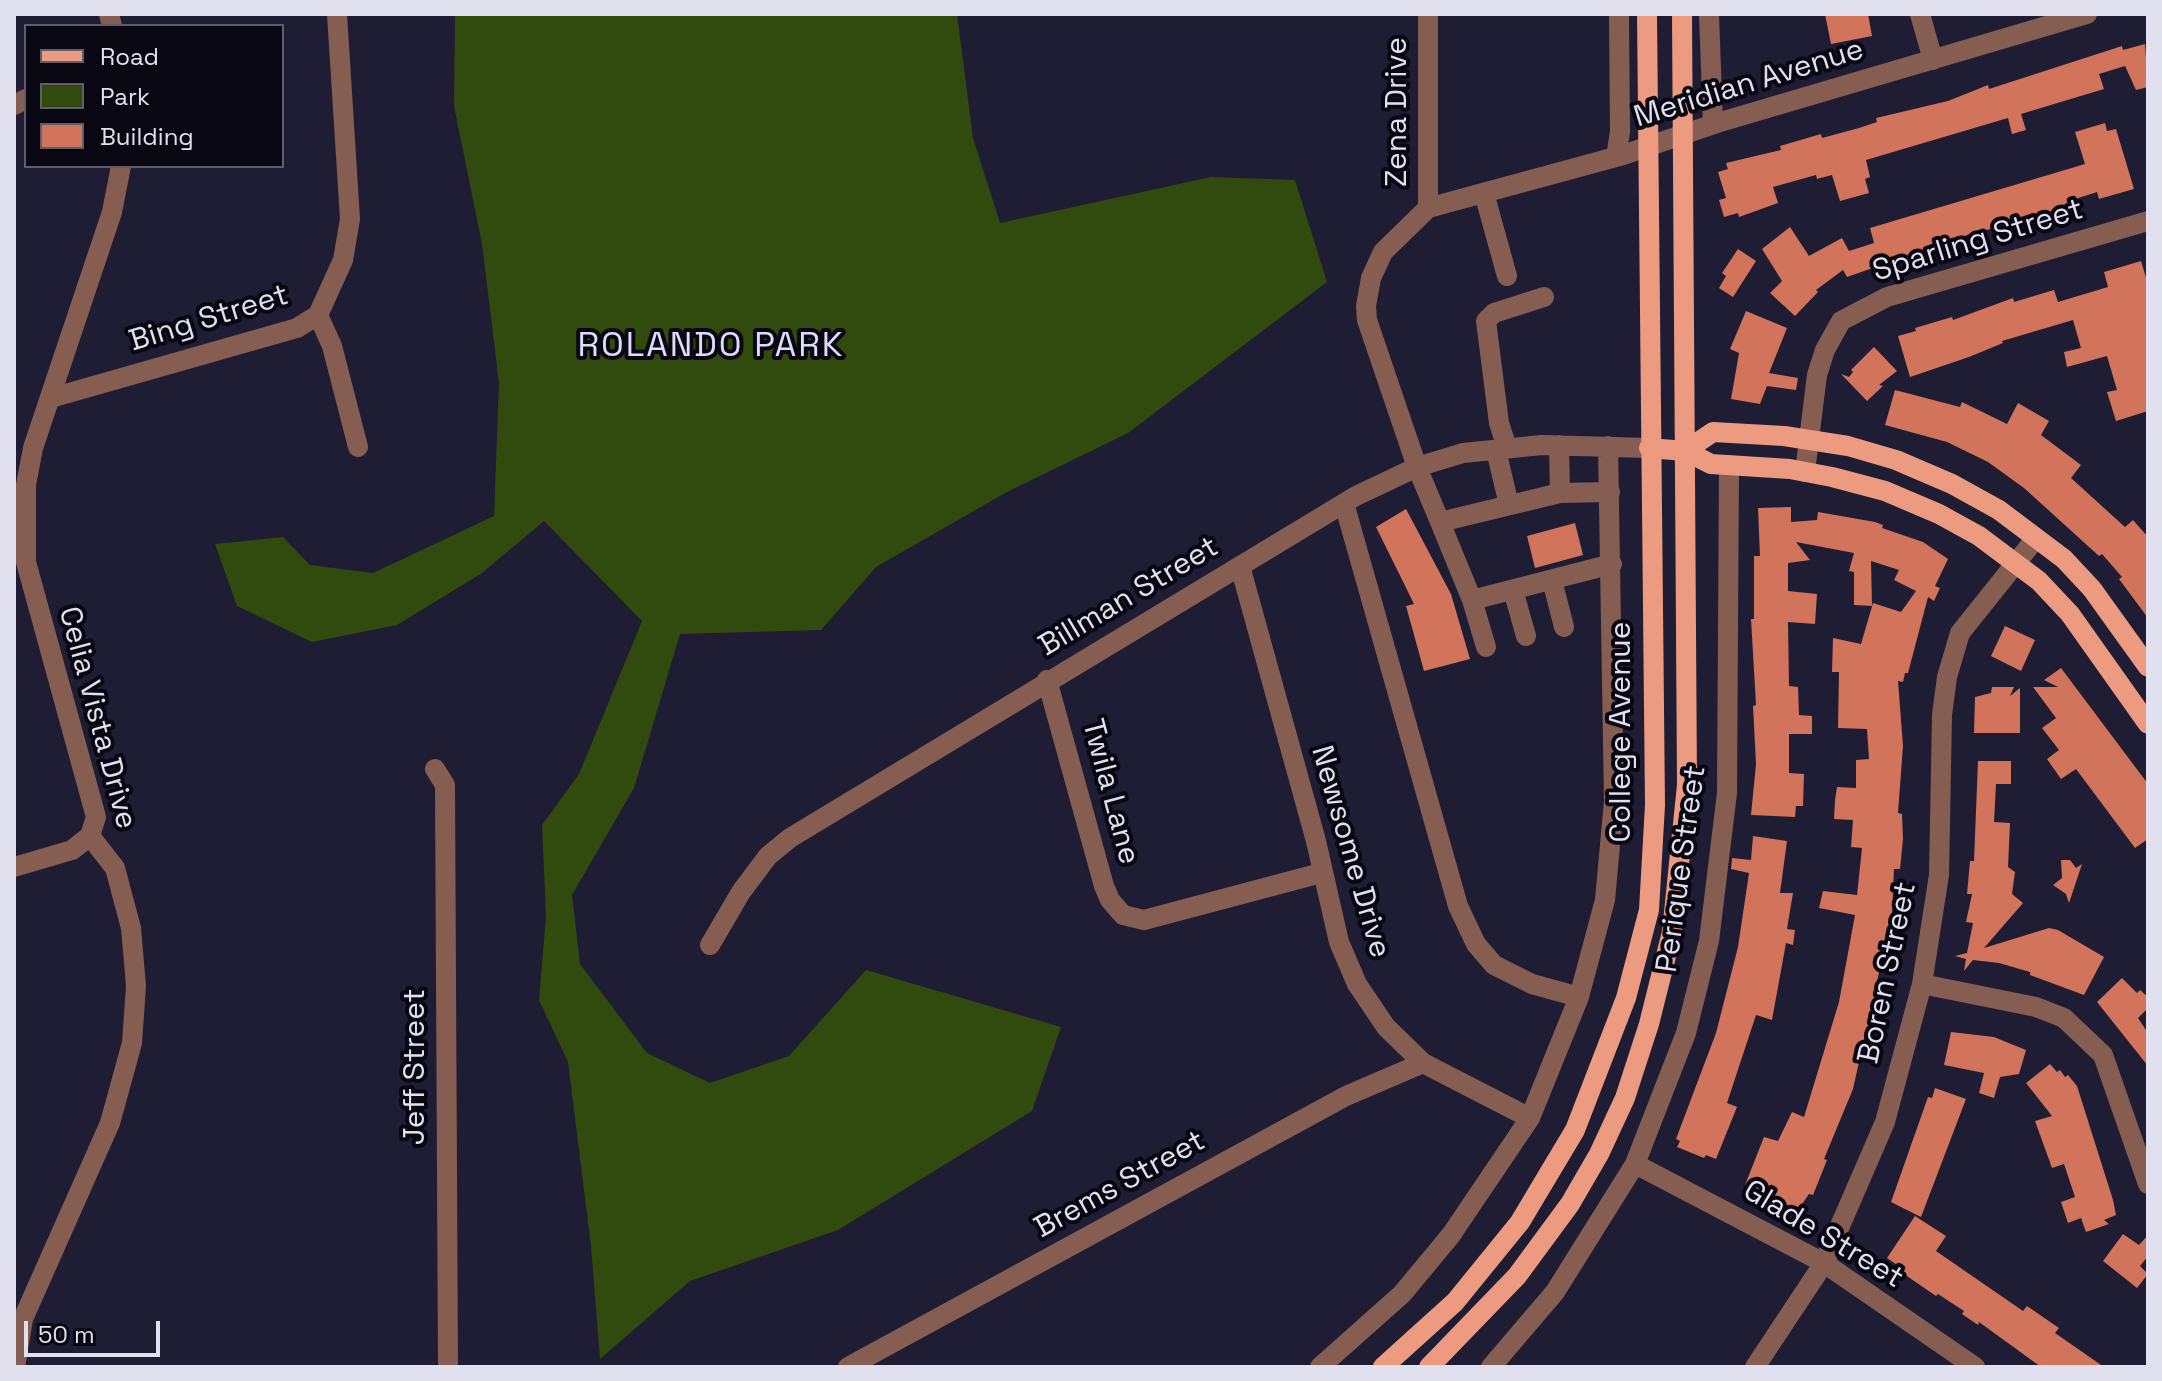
<!DOCTYPE html>
<style>
body{margin:0}
#map{position:relative;width:2162px;height:1381px;overflow:hidden;background:#1e1d33;font-family:"Space Grotesk",sans-serif}
canvas{display:block}
.frame{position:absolute;inset:0;border:16px solid #e0e0ef;pointer-events:none}
.legend{position:absolute;left:24px;top:24px;width:260px;height:144px;box-sizing:border-box;background:#090812;border:2px solid #5f5e6a;margin:0;padding:10px 14px;list-style:none;font-size:24px;color:#e0e0ef}
.legend li{display:flex;align-items:center;gap:16px;height:40px}
.legend b{width:40px;border:2px solid #5f5e6a}
.scale{position:absolute;left:24px;top:1321px;width:136px;height:36px;box-sizing:border-box;border:4px solid #e0e0ef;border-top:0;padding-left:10px;font-size:24px;line-height:28px;white-space:nowrap;color:#e0e0ef;-webkit-text-stroke:6px #090812;paint-order:stroke}
</style>
<div id="map">
<canvas width="2162" height="1381"></canvas>
<div class="frame"></div>
<ul class="legend">
<li><b style="height:10px;background:#ed9b80"></b>Road</li>
<li><b style="height:22px;background:#314a0e"></b>Park</li>
<li><b style="height:22px;background:#d2735b"></b>Building</li>
</ul>
<div class="scale">50 m</div>
</div>
<script>
const g = document.querySelector('canvas').getContext('2d');
g.lineJoin = 'round';
function fillPath(path, color) { g.fillStyle = color; g.fill(path, 'evenodd'); }
const poly = rows => new Path2D(rows.map(r => 'M' + r).join(''));
function stroke(path, color, width, dash) { g.strokeStyle = color; g.lineWidth = width; g.lineCap = dash ? 'butt' : 'round'; g.setLineDash(dash || []); g.stroke(path); }
function drawText(font, color, halo, rows, align = 'center') {
  g.font = font + ' "Space Grotesk",sans-serif'; g.lineWidth = 8; g.setLineDash([]); g.textBaseline = 'middle'; g.strokeStyle = halo; g.fillStyle = color; for (const [text, x, y, turn = 0] of rows) {
    g.save(); g.translate(x, y); g.rotate((+turn || 0) * Math.PI / 180); g.textAlign = isNaN(turn) ? turn : align; if (halo) g.strokeText(text, 0, 0); g.fillText(text, 0, 0); g.restore();
  }
}
fillPath(poly([
 [455,14,957,14,973,138,1000,223,1211,177,1295,180,1327,282,1128,433,1007,492,876,567,821,630,680,634,634,788,572,895,580,964,647,1053,710,1083,789,1056,866,970,1061,1027,1032,1111,838,1230,690,1281,600,1359,591,1246,568,1062,539,1000,546,916,542,825,579,774,642,621,544,521,482,573,397,625,312,642,237,606,215,544,283,537,310,565,373,573,494,516,499,383,482,244,454,106]
]), '#314a0e');
fillPath(poly([
 [1825,14,1868,14,1872,36,1831,44],
 [2145,44,2148,87,2136,90,2125,66,2099,74,2104,89,2021,114,2026,130,2012,134,2008,118,1866,160,1870,177,1865,179,1869,193,1840,201,1832,175,1817,179,1816,175,1773,187,1778,203,1739,217,1738,213,1724,217,1719,200,1726,198,1718,172,1728,169,1726,163,1781,150,1780,146,1821,134,1822,138,1859,128,1877,122,1876,118,1948,101,1988,85,1989,89,2122,46,2123,50],
 [2105,123,2107,131,2116,129,2134,189,2099,199,2097,192,2069,201,2071,204,2060,211,1967,235,1847,277,1843,270,1816,290,1818,292,1795,316,1770,293,1782,281,1762,249,1790,227,1809,256,1842,238,1849,251,1874,243,1870,228,2085,164,2075,132],
 [1738,249,1756,261,1733,297,1719,288,1726,276,1722,273],
 [2141,261,2148,284,2148,411,2116,421,2107,392,2117,390,2107,356,2067,367,2064,352,2081,348,2073,320,2002,341,2003,343,1969,357,1910,377,1898,336,1916,331,1915,328,1952,317,1953,320,2013,298,2014,302,2054,290,2058,302,2108,287,2104,272],
 [1746,311,1787,328,1769,373,1798,378,1796,390,1767,386,1760,404,1731,399,1739,353,1730,349],
 [1874,347,1897,371,1879,385,1883,386,1867,401,1841,374,1849,377,1853,372,1851,370],
 [1895,390,1960,407,1962,402,2007,424,2018,403,2049,421,2041,435,2081,465,2071,478,2125,527,2133,520,2148,537,2148,618,2119,579,2122,577,2102,554,2099,556,2024,488,1988,462,1947,442,1885,425],
 [1791,507,1791,522,1817,520,1818,512,1875,522,1883,525,1882,528,1923,542,1948,559,1935,586,1940,588,1934,601,1928,597,1908,673,1905,673,1903,682,1898,681,1903,746,1898,813,1902,814,1903,839,1900,869,1894,869,1892,915,1875,990,1878,990,1874,1013,1870,1027,1867,1026,1853,1089,1824,1159,1827,1160,1813,1195,1809,1194,1798,1210,1745,1185,1764,1137,1778,1141,1792,1112,1804,1117,1839,1002,1855,915,1819,908,1823,891,1857,895,1862,848,1851,847,1853,820,1834,819,1835,800,1837,787,1856,788,1856,760,1869,759,1867,729,1838,728,1839,672,1832,672,1833,638,1861,644,1873,603,1901,612,1916,591,1894,580,1899,570,1871,561,1872,606,1854,605,1854,572,1849,571,1854,553,1796,542,1810,560,1788,563,1788,591,1817,594,1815,624,1788,622,1789,686,1798,687,1799,715,1812,716,1812,734,1789,734,1789,773,1804,774,1803,806,1796,806,1795,817,1751,815,1756,764,1753,706,1756,705,1751,619,1754,619,1754,556,1760,556,1758,508],
 [1406,509,1451,594,1470,659,1424,671,1406,606,1414,604,1376,527],
 [1575,523,1583,555,1535,568,1527,536],
 [2005,626,2035,640,2021,671,1991,656],
 [2061,668,2148,784,2148,839,2135,848,2076,769,2061,779,2047,759,2059,750,2042,728,2056,718,2033,687,2058,687,2044,680],
 [1992,687,2014,687,2010,696,2020,688,2020,733,1974,733,1975,697,1991,693],
 [1978,761,2011,761,2011,784,1996,784,1994,822,2010,823,2008,867,2015,872,2012,894,2023,903,1984,948,2049,928,2058,930,2104,957,2084,995,2030,975,2030,972,1999,963,1973,960,1964,971,1966,959,1955,956,1967,953,1973,923,1966,922,1972,894,1967,894,1970,861,1974,861],
 [1753,836,1787,841,1780,893,1793,893,1787,929,1795,930,1793,945,1786,943,1772,1020,1756,1015,1727,1103,1737,1107,1716,1159,1706,1155,1704,1158,1677,1147,1680,1141,1676,1139,1716,1033,1738,947,1749,873,1731,869,1732,858,1751,860],
 [2061,860,2070,860,2076,868,2082,864,2069,903,2066,894,2053,885,2062,878],
 [2122,978,2137,993,2140,990,2148,997,2148,1008,2138,1018,2148,1033,2148,1066,2097,1002],
 [1951,1032,1994,1037,2026,1050,2019,1074,2000,1077,1994,1098,1979,1093,1984,1073,1944,1065],
 [2050,1064,2057,1072,2060,1070,2065,1077,2068,1075,2077,1086,2113,1200,2116,1215,2104,1220,2109,1224,2086,1232,2081,1218,2068,1223,2061,1202,2075,1197,2064,1164,2052,1168,2035,1121,2052,1116,2026,1083],
 [1935,1088,1966,1099,1921,1217,1891,1202,1928,1097,1932,1098],
 [1915,1216,1946,1236,1936,1251,2023,1311,2027,1306,2059,1328,2055,1333,2104,1367,2041,1367,1979,1322,1978,1325,1962,1314,1964,1311,1938,1294,1936,1296,1901,1272,1903,1269,1887,1258],
 [2123,1234,2139,1245,2148,1235,2148,1256,2140,1266,2148,1274,2137,1288,2103,1261]
]), '#d2735b');
stroke(poly([
 [109,14,112,26],
 [1428,14,1428,208,1383,252,1371,278,1366,306,1367,320,1417,467,1440,522,1560,493,1610,492],
 [1709,14,1713,124],
 [1920,14,1933,60],
 [14,105,26,99],
 [1616,157,1620,132,1619,14],
 [1484,193,1507,276],
 [1428,208,1623,155,1717,123,2087,14],
 [318,315,332,346,358,447],
 [51,398,297,328,318,315,343,260,350,219,337,14],
 [1559,445,1560,493],
 [1507,448,1499,423,1486,321,1494,313,1544,297],
 [1496,450,1509,505],
 [1805,472,1817,375,1825,350,1841,321,1887,297,2148,221],
 [1344,503,1458,906,1476,944,1494,965,1532,984,1579,997],
 [1440,522,1472,600,1486,647],
 [1240,566,1316,841,1339,942,1357,984,1386,1027,1423,1063,1530,1118],
 [1552,580,1564,627],
 [1513,590,1526,636],
 [1472,600,1612,564],
 [1047,680,1104,886,1110,900,1123,915,1144,920,1321,873],
 [435,769,445,785,448,1367],
 [90,836,96,817,26,562,26,485,33,448,112,212,121,166],
 [14,867,72,850,90,836],
 [710,945,741,892,768,856,790,838,1356,496,1417,467,1463,453,1542,445,1649,448],
 [1922,984,2036,1007,2064,1018,2103,1055,2148,1184],
 [1635,1164,1824,1263,1975,1367],
 [15,1367,23,1319,110,1123,132,1043,136,986,131,928,115,868,90,836],
 [848,1367,1346,1096,1423,1063],
 [1320,1367,1402,1294,1451,1235,1530,1118,1579,997,1605,900,1614,801,1608,446],
 [1491,1367,1555,1292,1635,1164,1686,1033,1709,941,1727,793,1729,465],
 [1755,1367,1824,1263,1885,1122,1922,984,1939,875,1942,715,1947,677,1960,633,2036,538]
]), '#865e51', 20);
stroke(poly([
 [1649,448,1685,451,1711,464,1790,469,1832,477,1885,491,1939,514,1979,536,2039,581,2070,614,2148,724],
 [1685,451,1713,432,1784,436,1848,446,1896,460,1952,484,1999,510,2064,559,2092,589,2148,667],
 [1383,1367,1455,1302,1520,1222,1575,1130,1626,998,1649,910,1655,805,1647,14],
 [1429,1367,1517,1276,1570,1204,1599,1154,1625,1098,1649,1024,1672,932,1687,785,1682,14]
]), '#ed9b80', 20);
drawText('30px', '#e0e0ef', '#090812', [
 ["Meridian Avenue",1749,84,-17],
 ["Zena Drive",1398,112,-90],
 ["Sparling Street",1978,241,-17],
 ["Bing Street",209,319,-17],
 ["Billman Street",1129,597,-31],
 ["Celia Vista Drive",97,718,75],
 ["College Avenue",1622,732,-90],
 ["Twila Lane",1110,792,75],
 ["Newsome Drive",1350,852,74],
 ["Perique Street",1682,869,-82],
 ["Boren Street",1888,973,-78],
 ["Jeff Street",416,1067,-90],
 ["Brems Street",1120,1185,-29],
 ["Glade Street",1823,1235,31]
]);
g.letterSpacing = '2px';
drawText('34px', '#dcdcfb', '#090812', [
 ["ROLANDO PARK",711,347]
]);
g.letterSpacing = '0px';
</script>
